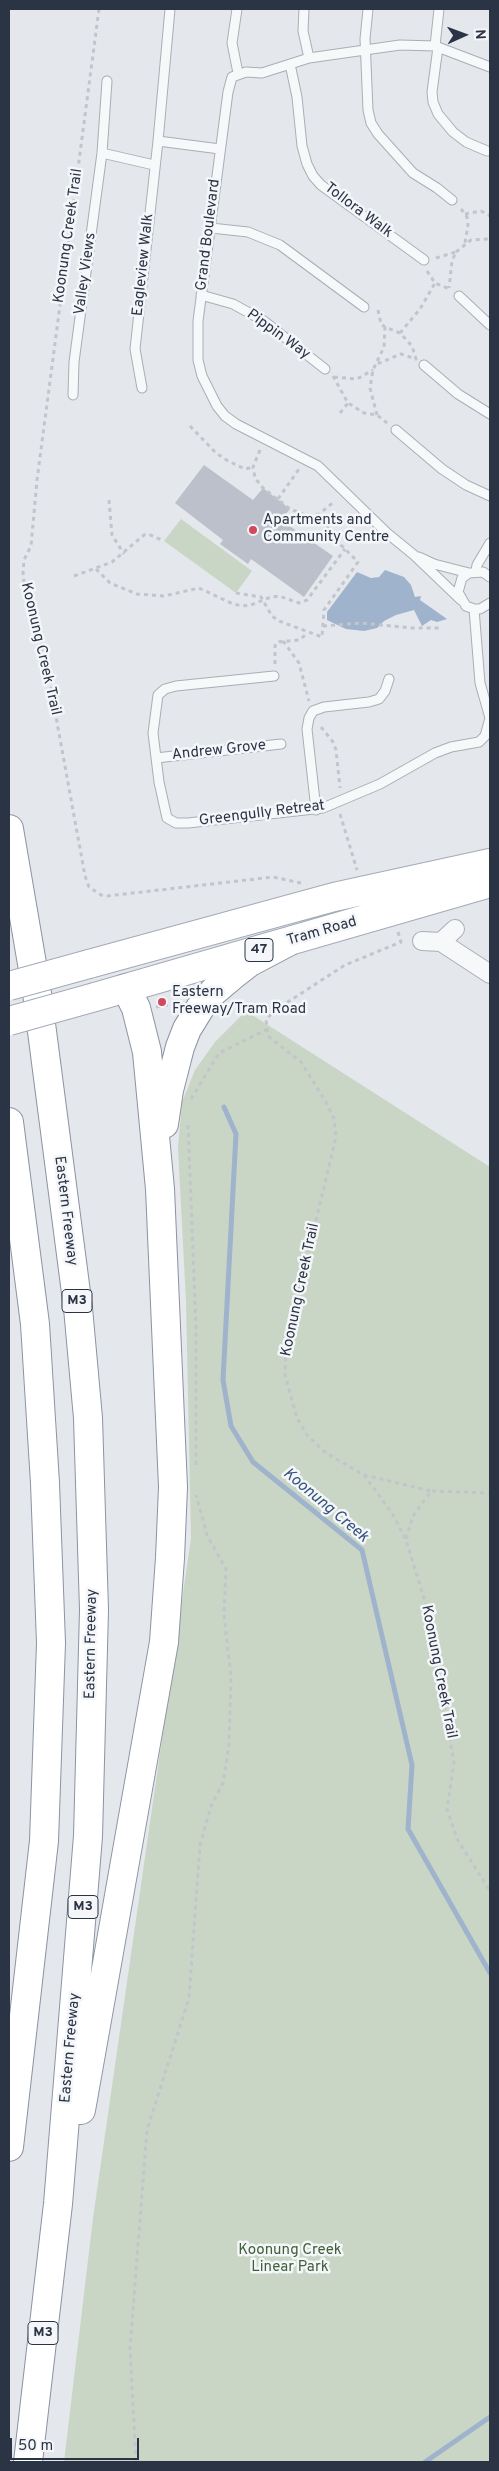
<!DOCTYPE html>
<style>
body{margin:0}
#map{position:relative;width:499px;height:2471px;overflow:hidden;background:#e4e7ec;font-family:Overpass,sans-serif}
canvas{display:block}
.frame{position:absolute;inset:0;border:10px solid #2b3445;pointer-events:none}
.north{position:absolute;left:439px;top:10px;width:50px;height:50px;-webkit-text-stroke:4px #f4f6f9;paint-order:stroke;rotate:88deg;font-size:14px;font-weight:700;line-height:20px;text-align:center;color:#2b3445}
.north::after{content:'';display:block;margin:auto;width:18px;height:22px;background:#2b3445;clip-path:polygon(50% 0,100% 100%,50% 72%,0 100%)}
.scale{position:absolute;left:10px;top:2438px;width:129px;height:22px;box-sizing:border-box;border:2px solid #2b3445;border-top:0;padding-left:6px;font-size:15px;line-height:18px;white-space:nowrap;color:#2b3445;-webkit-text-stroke:4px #f4f6f9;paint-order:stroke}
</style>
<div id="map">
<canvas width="499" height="2471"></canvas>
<div class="frame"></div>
<div class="north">N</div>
<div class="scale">50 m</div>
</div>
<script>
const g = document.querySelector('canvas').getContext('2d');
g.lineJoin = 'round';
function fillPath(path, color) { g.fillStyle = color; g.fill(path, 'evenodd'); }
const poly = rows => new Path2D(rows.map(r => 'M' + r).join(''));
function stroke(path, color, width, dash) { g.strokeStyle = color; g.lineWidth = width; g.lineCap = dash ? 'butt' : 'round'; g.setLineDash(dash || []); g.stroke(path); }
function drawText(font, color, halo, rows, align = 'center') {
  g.font = font + ' Overpass,sans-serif'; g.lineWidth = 5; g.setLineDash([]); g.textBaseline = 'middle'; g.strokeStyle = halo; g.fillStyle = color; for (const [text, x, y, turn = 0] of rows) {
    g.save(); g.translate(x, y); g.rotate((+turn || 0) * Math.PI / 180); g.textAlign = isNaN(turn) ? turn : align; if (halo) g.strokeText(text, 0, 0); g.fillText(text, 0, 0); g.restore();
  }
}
fillPath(poly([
 [181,519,252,571,236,593,164,541],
 [246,1011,490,1167,490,2462,64,2462,93,2218,191,1538,186,1302,178,1148,182,1102,195,1070,215,1042]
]), '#c9d6c5');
fillPath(poly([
 [385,570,404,577,411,585,415,597,421,596,420,600,447,619,437,622,431,620,422,626,414,610,396,615,384,621,377,628,364,631,346,629,327,620,327,612,357,572,371,578,379,577]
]), '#9fb4cc');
stroke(poly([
 [224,1107,236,1134,223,1380,231,1426,253,1462,362,1550,412,1765,408,1829,490,1973],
 [425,2462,490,2417]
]), '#9fb4cc', 5);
fillPath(poly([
 [204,465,253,500,263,488,290,509,281,520,333,556,304,597,251,559,248,564,220,544,223,540,175,503]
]), '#bbc0ca');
const service = poly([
 [237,9,232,43,238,73],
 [304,9,303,31,309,58],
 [368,9,365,39,368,110,371,123,378,134,413,173,437,188,452,200],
 [435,46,439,9],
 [438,47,432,92,433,102,438,114,453,132,466,142,487,151],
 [290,64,297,97,302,146,307,164,313,176,321,185,424,260],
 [158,141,170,9],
 [102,153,154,165],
 [211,228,248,232,280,245,364,307],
 [201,295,233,304,264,321,325,369],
 [459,296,490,325],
 [424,365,458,394,490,414],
 [142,388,135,349,158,141,220,149],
 [73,395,74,362,102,153,107,81],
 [396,430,442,469,466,485,490,496],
 [419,557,434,564,469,573],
 [476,571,477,565,490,543],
 [490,577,483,572,469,573,462,578,458,592,466,606,474,609,480,609,490,603],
 [461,600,414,555,387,533,318,466,236,424,225,416,217,406,202,376,198,360,198,321,228,92,232,77,246,72,262,73,309,58,400,45,435,46,490,67],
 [274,676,176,686,165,689,158,695,153,733,159,782,167,818,176,823,188,823,323,808,380,784,435,753,451,747,479,742,485,736,490,718,480,683,474,609],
 [156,758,281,744],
 [316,810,307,729,309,718,313,711,324,707,369,702,379,699,385,691,389,679]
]);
const minor = poly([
 [422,941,441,942,490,974],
 [441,942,455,929]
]);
const primary = poly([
 [89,964,334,897,490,863],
 [95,997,490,883]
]);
const motorway = poly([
 [9,829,37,993,78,1308,88,1418,94,1610,88,1836,58,2204,28,2462],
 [9,1122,35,1324,45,1483,51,1643,44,1841,9,2147],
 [164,1124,169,1090,180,1047,187,1029,200,1008,213,992,232,976,250,962,288,942],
 [81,2110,164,1642,170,1558,173,1487,160,1189,147,1052,136,1008,126,988]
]);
stroke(service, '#a9aeb7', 11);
stroke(minor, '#a9aeb7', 20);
stroke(primary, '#a3abb8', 30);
stroke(motorway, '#8b94a3', 30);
stroke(poly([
 [99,9,37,480,31,546,24,560,23,573,26,600,36,625,46,662,85,876,89,887,101,895,107,896,273,877,301,883],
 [461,209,467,217,468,225,465,243],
 [465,214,481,211,490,216],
 [456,252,471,240,490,239],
 [436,258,456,252,452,261,449,288],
 [427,271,435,283,450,289],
 [378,310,381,324,385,327],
 [400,333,420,309,435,283],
 [333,376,348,403,364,413,377,415,387,423],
 [334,377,357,379,373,370],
 [340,413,348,403],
 [377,415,370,388,373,370,384,347,385,327,400,333,412,346,416,359,401,354,377,364],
 [190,426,216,453,228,461,245,469,253,467],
 [260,450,253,467,255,478,263,488,290,509,308,516,319,514,335,501],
 [278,499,299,469],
 [109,500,112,535,124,554],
 [96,569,110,583,137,594,164,596,199,588,233,604,242,606,251,605,271,597,279,596,299,603,307,600,345,549],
 [74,576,112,562,144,535,148,534,164,541],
 [236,593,261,597,272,616,279,621,322,637,324,610,358,562,341,545,319,514],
 [323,626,361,623,412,628,442,628],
 [283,641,299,663,309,701],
 [275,664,275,646,277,642,299,640,308,633],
 [321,727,333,742,336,750,340,788],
 [340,814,357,870],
 [398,932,401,942,345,965,274,1011,266,1020,268,1036,301,1062,326,1102,334,1119,336,1137,286,1345,285,1375,297,1418,307,1435,326,1453,364,1475,392,1513,406,1540,425,1601,454,1763,447,1809,457,1839,490,1891],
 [156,1007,179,1003],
 [191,1099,219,1053,268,1029],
 [188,1125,196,1329,196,1469],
 [364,1475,431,1491],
 [406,1539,413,1516,431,1491,490,1493],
 [136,2462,130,2348,147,2130,189,1998,200,1845,211,1806,223,1783,229,1745,231,1676,224,1615,226,1569,207,1535,196,1495]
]), '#c2c5cb', 3, [4, 4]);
stroke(service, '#f7f8fa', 9);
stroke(minor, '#f7f8fa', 18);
stroke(primary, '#fff', 28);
stroke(motorway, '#fff', 28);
const primaryBridge = poly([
 [9,986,89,964],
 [9,1021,95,997]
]);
stroke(primaryBridge, '#a3abb8', 30, []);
stroke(primaryBridge, '#fff', 28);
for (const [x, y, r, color] of [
 [253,530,5,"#d1495b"],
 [162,1002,5,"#d1495b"]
]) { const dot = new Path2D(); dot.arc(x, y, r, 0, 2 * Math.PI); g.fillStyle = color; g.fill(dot); stroke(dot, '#f4f6f9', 2); }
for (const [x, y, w] of [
 [259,950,28],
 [77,1301,30],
 [83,1907,30],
 [43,2333,30]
]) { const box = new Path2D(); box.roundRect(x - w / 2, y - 11.5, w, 23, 4); g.fillStyle = '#f4f6f9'; g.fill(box); stroke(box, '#2b3445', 1); }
drawText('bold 14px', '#2b3445', null, [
 ["47",259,950],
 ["M3",77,1301],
 ["M3",83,1907],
 ["M3",43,2333]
]);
drawText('15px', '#2b3445', '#f4f6f9', [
 ["Tollora Walk",358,211,37],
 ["Grand Boulevard",209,235,-83],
 ["Koonung Creek Trail",69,236,-82],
 ["Eagleview Walk",144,265,-84],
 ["Valley Views",86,274,-82],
 ["Pippin Way",278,335,36],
 ["Koonung Creek Trail",40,649,77],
 ["Andrew Grove",219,751,-6],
 ["Greengully Retreat",262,814,-7],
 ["Tram Road",322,932,-16],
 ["Eastern Freeway",65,1211,83],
 ["Koonung Creek Trail",301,1290,-78],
 ["Eastern Freeway",92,1644,-89],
 ["Koonung Creek Trail",438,1672,79],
 ["Eastern Freeway",71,2048,-85]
]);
drawText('15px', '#2b3445', '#f4f6f9', [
 ["Apartments and",263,521],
 ["Community Centre",263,538],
 ["Eastern",172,993],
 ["Freeway/Tram Road",172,1010]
], 'left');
drawText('15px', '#3f6138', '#f4f6f9', [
 ["Koonung Creek",290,2251],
 ["Linear Park",290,2268]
]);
drawText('italic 16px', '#34527a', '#f4f6f9', [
 ["Koonung Creek",325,1506,40]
]);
</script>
